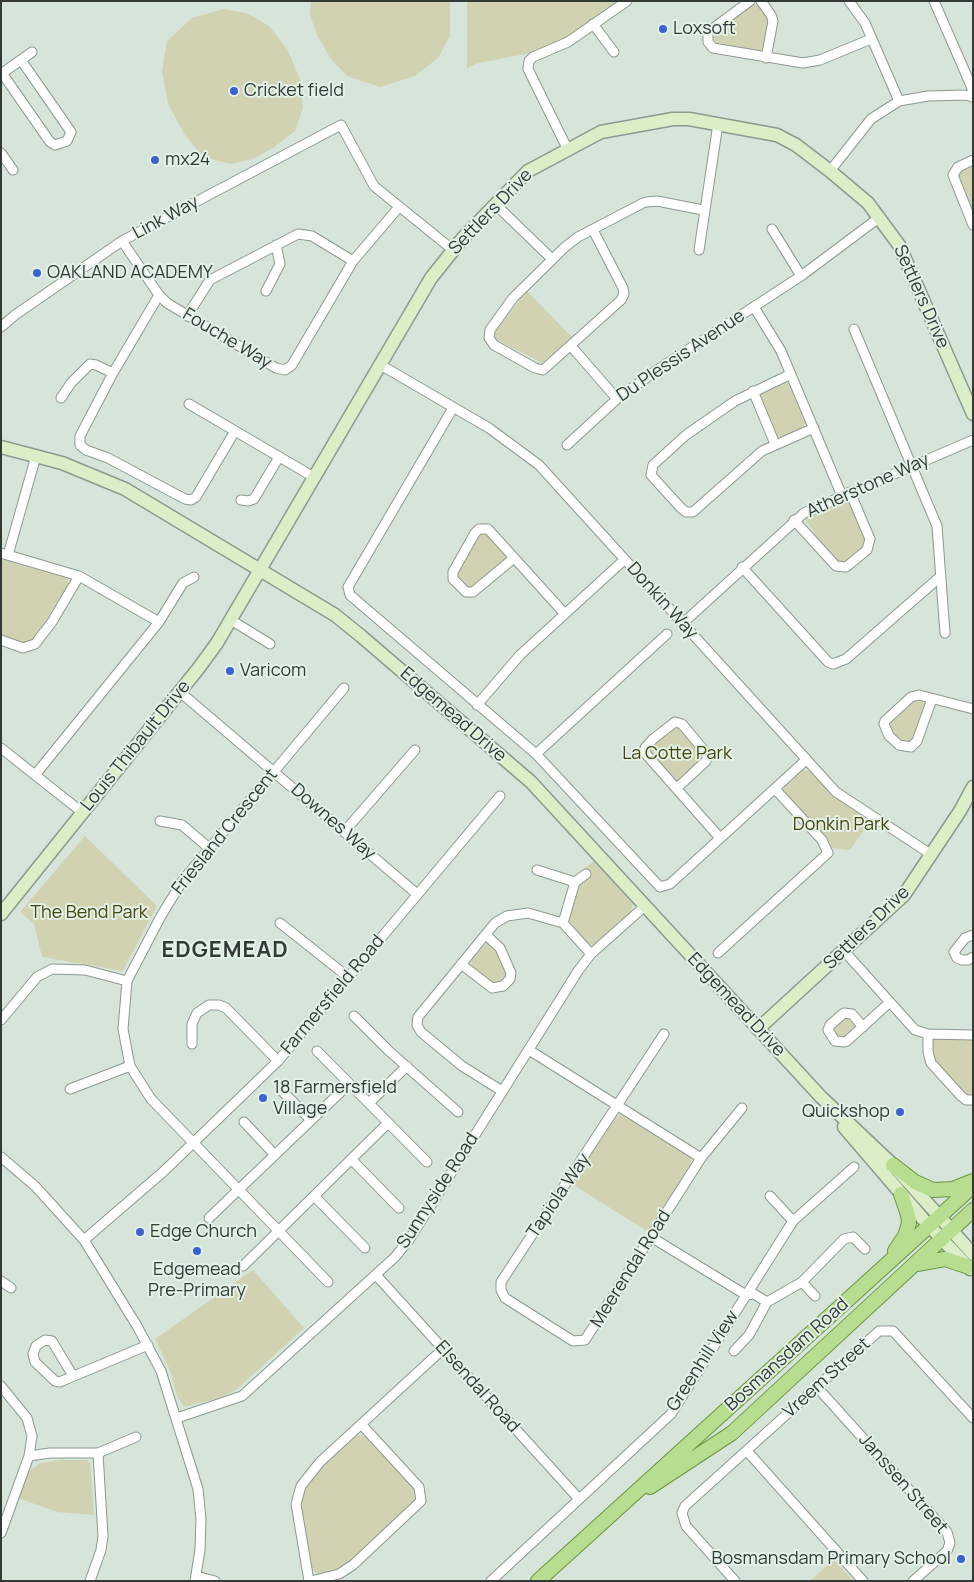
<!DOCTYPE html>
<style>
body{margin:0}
#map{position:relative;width:974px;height:1582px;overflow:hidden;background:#d6e4da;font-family:Manrope,sans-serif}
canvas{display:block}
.frame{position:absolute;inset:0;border:2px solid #333935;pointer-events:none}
</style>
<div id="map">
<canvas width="974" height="1582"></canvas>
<div class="frame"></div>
</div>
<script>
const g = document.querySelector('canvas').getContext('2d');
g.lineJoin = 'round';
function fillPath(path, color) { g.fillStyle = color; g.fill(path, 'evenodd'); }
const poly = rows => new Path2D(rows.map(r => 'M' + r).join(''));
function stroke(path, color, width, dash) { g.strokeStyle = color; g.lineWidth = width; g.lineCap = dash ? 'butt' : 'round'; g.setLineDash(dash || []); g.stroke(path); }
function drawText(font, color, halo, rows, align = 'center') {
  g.font = font + ' Manrope,sans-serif'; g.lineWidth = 4; g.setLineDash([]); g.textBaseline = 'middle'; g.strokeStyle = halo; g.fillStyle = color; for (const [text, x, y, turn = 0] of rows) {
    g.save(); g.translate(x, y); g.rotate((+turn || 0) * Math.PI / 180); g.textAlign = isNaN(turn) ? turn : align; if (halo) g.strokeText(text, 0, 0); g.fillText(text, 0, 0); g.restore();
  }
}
fillPath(poly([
 [311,1,450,1,450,36,438,58,415,76,380,87,347,76,331,59,318,37,310,15],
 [467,1,621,1,558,42,531,53,478,63,467,68],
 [752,4,759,4,770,21,764,53,713,45,711,35],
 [224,9,249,14,269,26,287,49,300,79,303,108,295,131,273,148,253,159,230,164,203,157,185,135,168,104,162,71,167,41,192,18],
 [973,163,973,215,957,178,958,172],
 [527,291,572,337,542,363,497,340,495,336,495,332],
 [782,382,791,384,807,421,801,430,781,437,775,435,759,397,761,392],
 [842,501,851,504,867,539,867,545,840,566,815,539,814,532,805,519],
 [487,533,505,552,505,559,470,589,466,588,456,577,456,572,479,534],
 [1,557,64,575,68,580,68,587,33,641,25,643,1,635],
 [922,699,926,706,913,741,907,744,893,738,887,723,911,700],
 [675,726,679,727,704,756,681,780,676,781,671,780,650,753,653,745],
 [801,770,811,771,833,794,870,821,850,850,832,848,785,795,783,790,785,784],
 [85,836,157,906,123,971,42,957,34,924,20,912],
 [595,860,633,904,630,914,593,945,588,944,568,919,578,885,588,874,584,869],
 [487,943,494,946,506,971,505,978,500,983,494,984,471,966,472,959],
 [850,1016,857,1026,855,1029,844,1039,837,1039,831,1028,843,1017],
 [935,1038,973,1039,973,1097,966,1096,933,1060,931,1055,932,1041],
 [621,1115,688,1155,691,1160,690,1167,650,1233,572,1184,616,1117],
 [253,1270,304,1328,236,1390,222,1397,184,1407,177,1396,170,1370,155,1339],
 [355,1435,367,1436,416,1490,418,1494,416,1502,343,1568,318,1574,311,1568,301,1509,304,1489,316,1471],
 [61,1460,86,1460,90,1462,94,1515,57,1512,18,1498,26,1476,33,1468,41,1463],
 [834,1559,853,1581,810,1581]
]), '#d1d2b2');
const street = poly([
 [750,1,708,32,708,42,713,48,803,63,820,60,871,39],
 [761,1,771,15,773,21,766,58],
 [849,1,865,23,899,101],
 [934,1,972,88,972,97],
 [593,24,614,52],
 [2,73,50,142,55,145,67,141,71,132,21,60],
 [1,74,32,52],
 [568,150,528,69,529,61,533,57,568,42,627,1],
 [1,153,13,170],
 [973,160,958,167,953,175,973,225],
 [830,171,871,119,899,101,928,96,965,95,973,97],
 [495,204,552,259],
 [772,229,801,276],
 [593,230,623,288,624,294,621,300,543,370,535,368,494,345,489,338,490,330,513,298,565,247,578,237,643,203,647,202,657,201,703,210],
 [122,241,159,295,167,303,276,368,285,370,292,365,353,261,399,207],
 [699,250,718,124],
 [266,291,280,264,276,245],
 [159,295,113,373,80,436,80,445,86,450,108,458,185,499,191,500,196,497,235,431],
 [754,307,781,351,842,496],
 [187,316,210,280,298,234,312,236,353,261],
 [1,327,15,315,122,241,341,125,374,186,453,250],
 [854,329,937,526,945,633],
 [571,346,617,399],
 [379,364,489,428,539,465,836,792,932,855],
 [791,374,735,401,686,435,653,465,651,475,681,508,686,512,693,512,762,451,814,428],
 [753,391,775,444],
 [61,398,71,383,90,364,96,365,113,373],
 [189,404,312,476],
 [453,408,348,587,350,595,536,754,660,887,670,884,806,760],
 [567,445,617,399,657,370,801,276,880,217],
 [241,500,248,501,254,499,279,457],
 [794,520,836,566,846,567,867,550,870,539,850,492],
 [1,553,79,576,159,622],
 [8,555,36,456],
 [514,558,473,592,466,592,453,579,453,572,475,533,479,529,488,529,565,614],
 [742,567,828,662,833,664,846,659,941,576],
 [231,620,270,644],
 [682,624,804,513,973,440],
 [1,640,23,648,35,644,52,622,79,576],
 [180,692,417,894],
 [932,699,917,741,911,747,899,745,889,736,884,724,885,721,911,697,919,695,973,709],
 [477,705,520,655,624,560],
 [1,748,83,813],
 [536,754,667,634],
 [35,775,159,622,183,583,194,577],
 [677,788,706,761,708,755,682,724,675,722,653,739,645,748,645,753,720,838],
 [160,821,182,825,209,848],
 [344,832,415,750],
 [537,870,575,882],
 [280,923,348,977],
 [563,923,575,882,586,874],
 [973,935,965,938,954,952,957,958,962,960,968,960,973,957],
 [844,951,915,1030,928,1034,973,1035],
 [718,953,828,853,822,840,775,789],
 [461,964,492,988,503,986,510,979,511,973,500,948,486,935],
 [354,1016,389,1051,458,1112],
 [1,1020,37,977,52,969,85,970,127,981],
 [863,1027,852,1014,844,1013,830,1025,828,1030,835,1041,844,1042,847,1041,890,1002],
 [664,1034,501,1282,501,1290,505,1298,573,1341,585,1340,701,1158,742,1108],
 [928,1034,928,1052,931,1063,961,1096,966,1100,973,1100],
 [192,1044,192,1024,197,1013,209,1005,219,1005,226,1008,278,1061],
 [529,1050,701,1158],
 [317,1051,427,1162],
 [70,1089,130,1066],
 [280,1089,311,1120],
 [502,1091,462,1066,421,1032,417,1025,418,1017,495,923,507,916,528,913,563,923,591,954],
 [369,1103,407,1066],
 [244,1122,275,1155],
 [1,1157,35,1186,84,1240,137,1326,161,1371,198,1489,201,1519,200,1550,195,1581],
 [351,1159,399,1208],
 [314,1196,365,1248],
 [770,1196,793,1221],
 [209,1218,349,1084],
 [651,1237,746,1295,754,1294,767,1302],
 [84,1240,163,1172,278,1061,500,796],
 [243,1266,388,1123],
 [376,1275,579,1499],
 [1,1281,11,1288],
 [328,1282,151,1099,130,1066,123,1029,127,981,161,916,183,880,344,688],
 [802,1282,815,1296],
 [734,1351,749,1335,767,1302,802,1282,844,1239,853,1237,865,1249],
 [73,1376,52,1341,45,1340,36,1346,33,1354,35,1362,55,1381,60,1382,62,1381,148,1345],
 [1,1386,27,1418,32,1436,29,1456],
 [817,1387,947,1532,950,1543,947,1551,913,1581],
 [177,1418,242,1396,395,1257,409,1240,578,971,591,954,645,906],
 [747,1451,863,1581],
 [1,1533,29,1456,50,1453,98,1453,136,1437],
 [196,1576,215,1581],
 [90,1581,101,1550,103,1536,98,1453],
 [309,1581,296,1504,301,1486,320,1462,443,1349],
 [311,1581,339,1574,353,1565,421,1501,419,1487,361,1424],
 [491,1581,671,1414,793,1221,854,1167],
 [735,1581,686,1526,682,1513,685,1506,879,1331,893,1331,973,1418]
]);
const secondary = poly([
 [1,447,62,463,125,489,335,615,361,636,531,782,821,1097,893,1165,973,1254],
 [1,914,198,669,217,643,431,278,463,238,528,171,601,132,673,119,689,119,777,135,796,145,830,171,868,203,899,245,973,414],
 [758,1029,904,895,960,811,973,787],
 [844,1127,923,1219,970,1269]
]);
const primary = poly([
 [893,1165,915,1182,933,1190,953,1189,973,1181],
 [895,1251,905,1236,909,1223,908,1215,901,1194],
 [917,1264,945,1259,969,1267],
 [650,1487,732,1433,973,1210],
 [538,1581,973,1186]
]);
stroke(street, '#8c998f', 11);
stroke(secondary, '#8c998f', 15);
stroke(primary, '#6b9540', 16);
stroke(street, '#fff', 9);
stroke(secondary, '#dceec8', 12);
stroke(primary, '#b8dd90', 14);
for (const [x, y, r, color] of [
 [663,29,5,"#3b62d3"],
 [234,91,5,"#3b62d3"],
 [155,160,5,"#3b62d3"],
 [37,273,5,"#3b62d3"],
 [230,671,5,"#3b62d3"],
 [263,1098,5,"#3b62d3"],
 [900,1112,5,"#3b62d3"],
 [140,1232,5,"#3b62d3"],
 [197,1251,5,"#3b62d3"],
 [961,1559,5,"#3b62d3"]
]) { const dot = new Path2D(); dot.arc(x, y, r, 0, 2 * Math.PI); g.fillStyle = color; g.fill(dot); stroke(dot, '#e3f2e7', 2); }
drawText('18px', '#333935', '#e3f2e7', [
 ["Loxsoft",673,29],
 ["Cricket field",244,91],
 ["mx24",165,160],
 ["OAKLAND ACADEMY",47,273],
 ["Varicom",240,671],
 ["18 Farmersfield",273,1088],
 ["Village",273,1109],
 ["Quickshop",890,1112,"right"],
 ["Edge Church",150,1232],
 ["Edgemead",197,1270,"center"],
 ["Pre-Primary",197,1291,"center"],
 ["Bosmansdam Primary School",951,1559,"right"]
], 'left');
drawText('18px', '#333935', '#e3f2e7', [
 ["Settlers Drive",491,212,-46],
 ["Link Way",166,218,-28],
 ["Settlers Drive",921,297,66],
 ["Fouche Way",227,339,31],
 ["Du Plessis Avenue",681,356,-34],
 ["Atherstone Way",868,486,-24],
 ["Donkin Way",662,601,48],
 ["Edgemead Drive",453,715,41],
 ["Louis Thibault Drive",136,746,-51],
 ["Downes Way",333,822,41],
 ["Friesland Crescent",225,832,-51],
 ["Settlers Drive",867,928,-44],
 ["Farmersfield Road",333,995,-50],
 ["Edgemead Drive",736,1005,47],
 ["Sunnyside Road",438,1191,-57],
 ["Tapiola Way",559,1196,-56],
 ["Meerendal Road",631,1269,-58],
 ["Bosmansdam Road",787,1355,-42],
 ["Greenhill View",703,1361,-57],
 ["Vreem Street",827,1378,-42],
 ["Elsendal Road",477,1387,48],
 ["Janssen Street",903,1484,49]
]);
drawText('18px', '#474611', '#e3f2e7', [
 ["La Cotte Park",677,754],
 ["Donkin Park",841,825],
 ["The Bend Park",89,913]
]);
g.letterSpacing = '1px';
drawText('bold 22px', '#333935', '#e3f2e7', [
 ["EDGEMEAD",225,951]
]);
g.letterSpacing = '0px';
</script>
